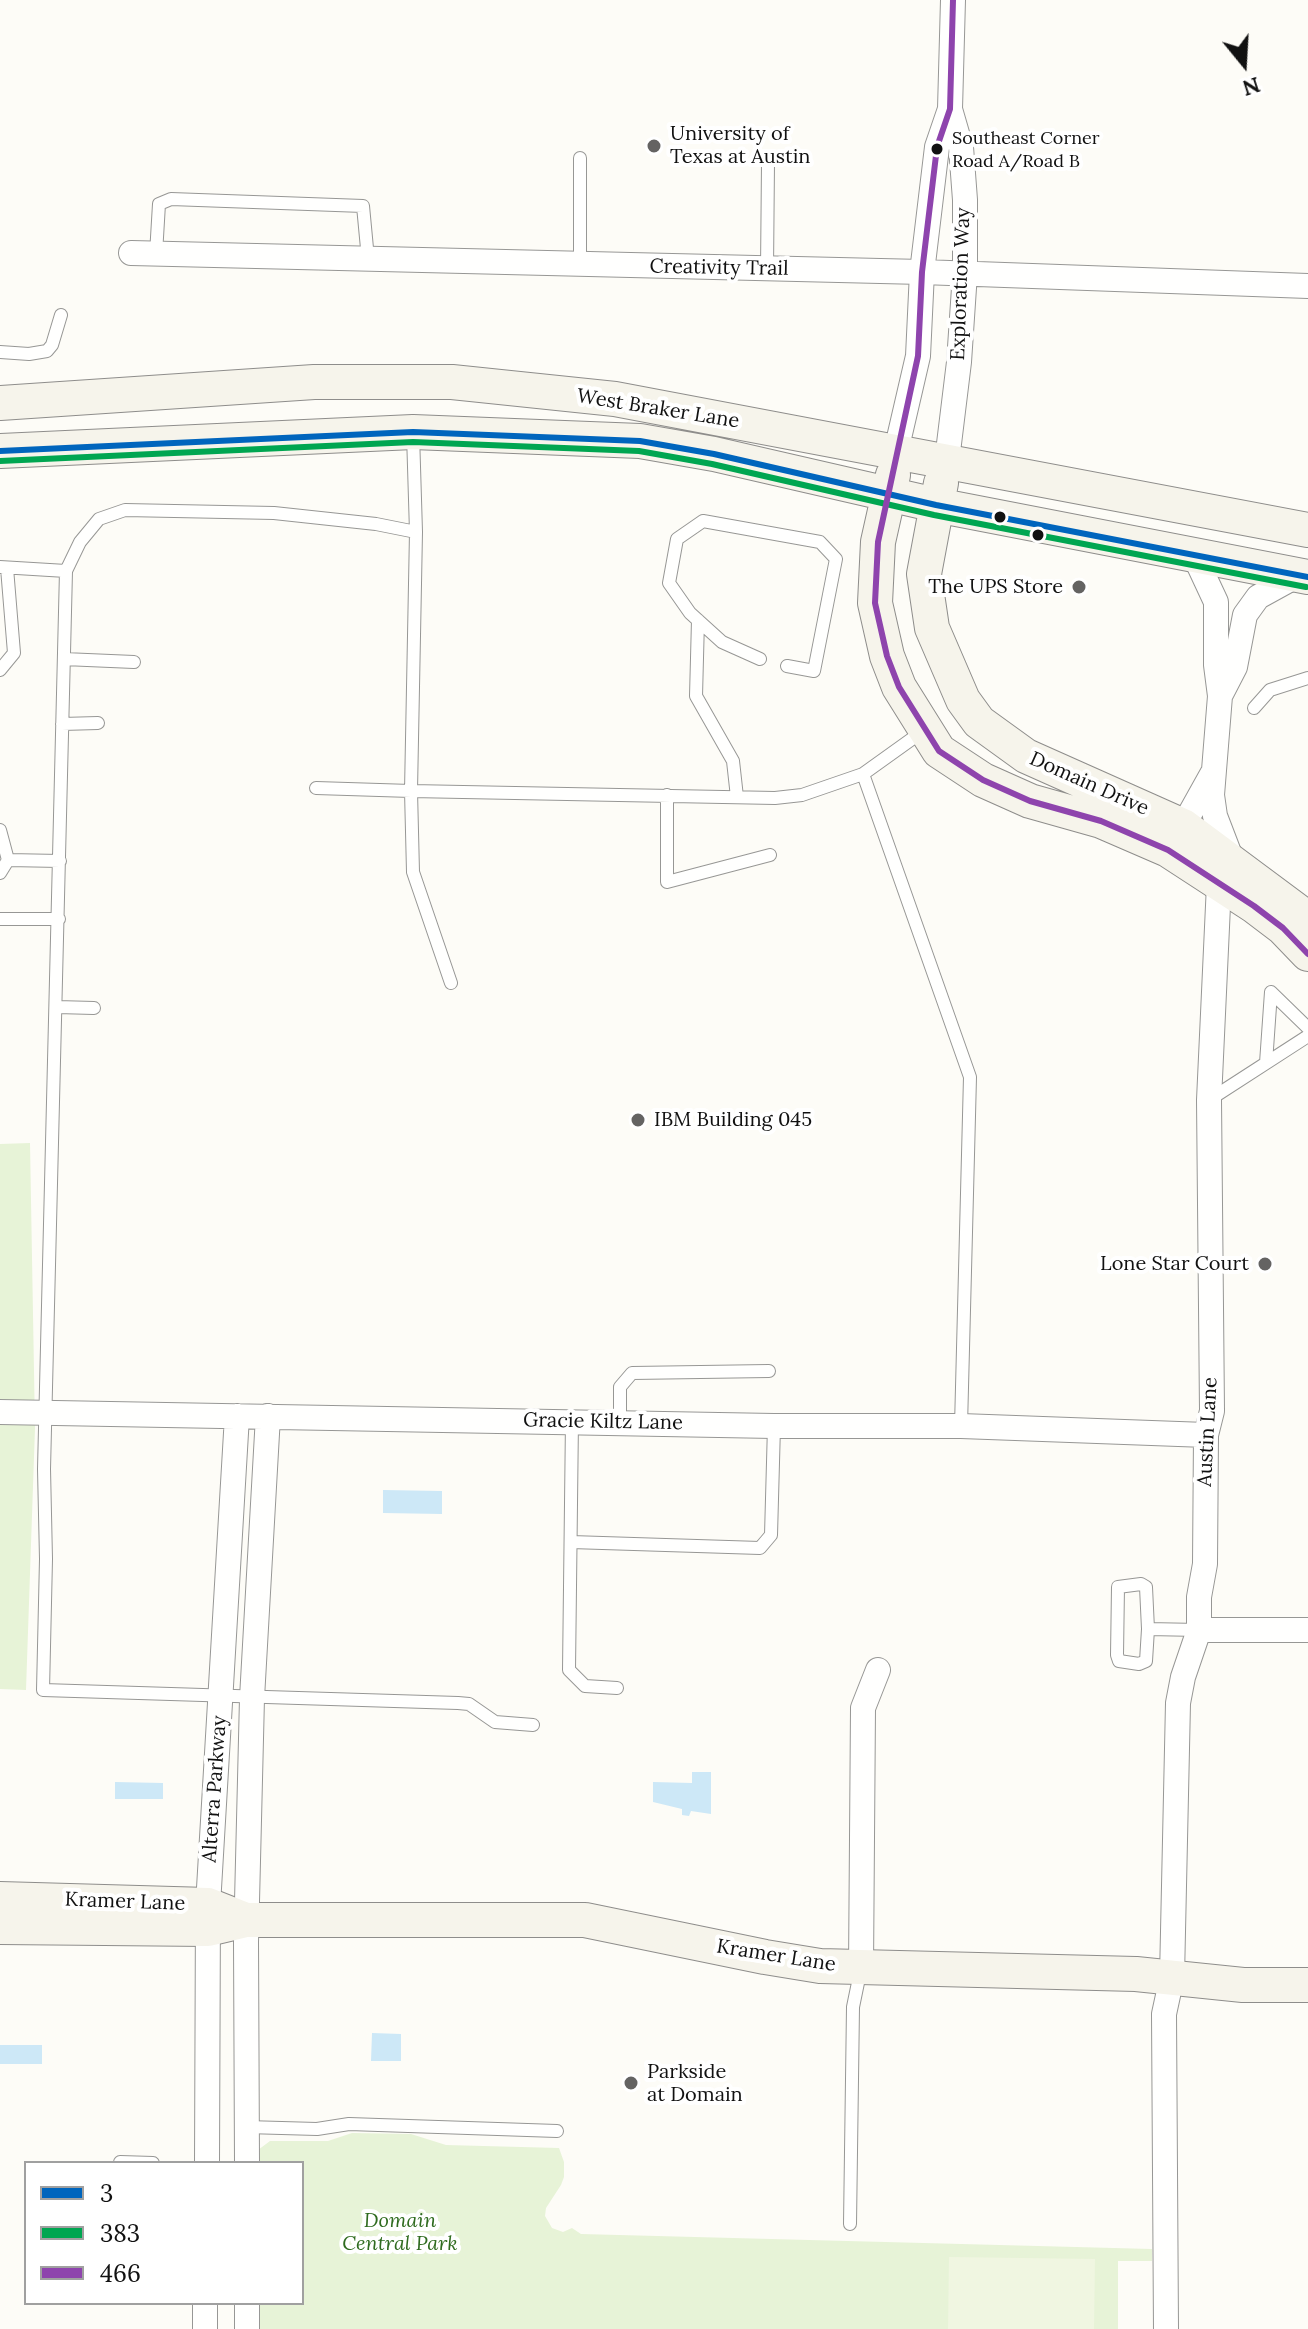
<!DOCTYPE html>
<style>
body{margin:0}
#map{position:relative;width:1308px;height:2329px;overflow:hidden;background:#fdfcf7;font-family:Lora,serif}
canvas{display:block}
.legend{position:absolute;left:24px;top:2161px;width:280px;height:144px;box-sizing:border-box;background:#fff;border:2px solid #a0a0a0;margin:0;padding:10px 14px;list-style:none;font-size:24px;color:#111}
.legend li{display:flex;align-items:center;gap:16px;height:40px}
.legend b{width:40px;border:2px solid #a0a0a0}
.north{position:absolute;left:1204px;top:24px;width:80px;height:80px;-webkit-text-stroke:6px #fff;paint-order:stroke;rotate:162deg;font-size:22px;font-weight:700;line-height:32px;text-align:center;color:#111}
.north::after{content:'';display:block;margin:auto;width:28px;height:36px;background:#111;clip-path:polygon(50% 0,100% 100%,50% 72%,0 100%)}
</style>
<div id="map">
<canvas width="1308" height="2329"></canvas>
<ul class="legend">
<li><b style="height:10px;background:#0065bd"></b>3</li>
<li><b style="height:10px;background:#00a651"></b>383</li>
<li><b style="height:10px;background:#8e44ad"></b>466</li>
</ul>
<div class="north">N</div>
</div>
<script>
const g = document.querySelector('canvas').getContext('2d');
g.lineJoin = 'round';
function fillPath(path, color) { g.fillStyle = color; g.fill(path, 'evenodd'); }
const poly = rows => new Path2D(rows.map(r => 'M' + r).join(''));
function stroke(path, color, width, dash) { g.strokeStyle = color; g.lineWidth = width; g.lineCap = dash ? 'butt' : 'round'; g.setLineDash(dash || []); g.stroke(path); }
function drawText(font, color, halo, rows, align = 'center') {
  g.font = font + ' Lora,serif'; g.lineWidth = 8; g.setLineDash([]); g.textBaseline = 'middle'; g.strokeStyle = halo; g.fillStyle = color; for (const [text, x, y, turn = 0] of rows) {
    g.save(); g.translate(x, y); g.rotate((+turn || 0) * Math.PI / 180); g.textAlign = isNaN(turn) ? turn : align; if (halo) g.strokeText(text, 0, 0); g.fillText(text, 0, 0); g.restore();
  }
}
fillPath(poly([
 [30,1143,35,1428,26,1690,0,1689,0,1144],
 [352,2133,411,2134,446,2145,559,2148,564,2162,564,2177,561,2185,546,2208,545,2216,552,2228,563,2232,572,2228,581,2234,1152,2249,1152,2261,1118,2261,1118,2329,254,2329,254,2303,302,2303,302,2163,256,2163,258,2150,270,2141,328,2141]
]), '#e7f3d7');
fillPath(poly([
 [949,2257,1095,2259,1094,2329,948,2329]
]), '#f0f6e1');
fillPath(poly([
 [383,1490,442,1491,442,1514,383,1513],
 [692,1772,711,1772,711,1814,691,1811,689,1816,682,1815,682,1809,653,1802,653,1782,692,1783],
 [115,1782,163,1783,163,1799,115,1799],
 [372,2033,401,2034,401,2061,371,2061],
 [0,2045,42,2045,42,2064,0,2064]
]), '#cde8f7');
const lane = poly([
 [156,254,159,204,171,199,363,206,368,259],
 [580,264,580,158],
 [767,269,768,163],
 [0,352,29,354,47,351,52,345,61,315],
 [416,532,376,524,274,513,125,510,99,519,80,542,66,571,44,1469,46,1559,43,1690,458,1703,469,1704,495,1722,533,1725],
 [0,567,66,571],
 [698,620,696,696,733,761,737,797],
 [64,659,134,662],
 [760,659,722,642,690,613,669,583,677,539,703,521,820,542,836,559,814,671,787,666],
 [0,670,14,653,7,568],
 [1254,708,1270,690,1308,678],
 [62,724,98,723],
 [863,774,970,1077,961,1426],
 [316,788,411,791,416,532,413,434],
 [667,795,667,882,770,855],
 [0,830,8,860,0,873],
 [8,860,60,861],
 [0,919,59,919],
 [451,983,413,872,411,791,775,798,802,795,863,774,923,731],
 [57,1007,94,1008],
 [1266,1063,1271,992,1308,1028],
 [1209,1100,1308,1036],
 [572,1420,569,1670,585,1686,617,1688],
 [620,1421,620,1387,632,1373,769,1371],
 [571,1542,760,1548,771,1535,774,1426],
 [1148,1629,1146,1661,1139,1664,1119,1661,1117,1655,1118,1587,1141,1584,1146,1587,1148,1629,1199,1630],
 [246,2127,317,2129,349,2124,557,2131],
 [120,2162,153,2163],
 [850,2224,853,2007,861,1968]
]);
const street = poly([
 [131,253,922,272,1308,286],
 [896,451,918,356,922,272,937,147,950,109,953,0],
 [947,460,959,362,965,273,965,200,961,147,950,109],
 [1195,557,1216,602,1216,665,1220,696,1212,795,1215,816,1233,863],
 [1220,696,1235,667,1245,615,1258,597,1298,575],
 [1183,826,1212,774],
 [0,1412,774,1426,961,1426,1206,1435],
 [1199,1630,1308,1630],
 [861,1968,863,1708,878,1670],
 [207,2163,208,1905,237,1416],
 [247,2163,246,1942,252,1698,268,1416],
 [247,2303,247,2329],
 [205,2329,205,2303],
 [1166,2329,1164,2014,1172,1977,1178,1703,1183,1677,1199,1630,1199,1597,1205,1564,1206,1435,1212,1411,1209,1100,1219,884]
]);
const secondary = poly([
 [0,403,314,382,452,382,615,399,1308,530],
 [0,451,413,432,640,441,714,454,936,505,1308,577],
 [893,475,878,542,875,603,887,656,899,687,939,751,983,780,1030,801,1101,821,1168,850,1254,906,1283,928,1308,954],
 [941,483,924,574,932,628,963,700,979,722,1026,756,1183,826,1308,919],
 [0,1899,208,1905,246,1920],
 [0,1927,208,1929,246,1920,585,1920,765,1957,820,1966,1136,1974,1243,1985,1308,1985]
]);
stroke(lane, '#979795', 14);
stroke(street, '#979795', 26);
stroke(secondary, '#8e8d8b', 36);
stroke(lane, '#fffffe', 12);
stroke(street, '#fffffe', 24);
stroke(secondary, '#f6f4eb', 34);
stroke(poly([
 [0,451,413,432,640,441,714,454,936,505,1308,577]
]), '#0065bd', 6);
stroke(poly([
 [0,461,413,442,639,451,712,464,934,515,1306,587]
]), '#00a651', 6);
stroke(poly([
 [953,0,950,109,937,147,922,272,918,356,878,542,875,603,887,656,899,687,939,751,983,780,1030,801,1101,821,1168,850,1254,906,1283,928,1308,954]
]), '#8e44ad', 6);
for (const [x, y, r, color] of [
 [654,146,8,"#646362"],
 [937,149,7,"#111"],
 [1000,517,7,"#111"],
 [1038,535,7,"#111"],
 [1079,587,8,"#646362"],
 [638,1120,8,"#646362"],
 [1265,1264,8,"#646362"],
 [631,2083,8,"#646362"]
]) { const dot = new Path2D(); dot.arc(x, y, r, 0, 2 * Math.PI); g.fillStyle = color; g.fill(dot); stroke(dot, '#fff', 3); }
drawText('18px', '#111', '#fff', [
 ["Southeast Corner",952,139],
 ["Road A/Road B",952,162]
], 'left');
drawText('20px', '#111', '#fff', [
 ["University of",670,134],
 ["Texas at Austin",670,157],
 ["The UPS Store",1063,587,"right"],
 ["IBM Building 045",654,1120],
 ["Lone Star Court",1249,1264,"right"],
 ["Parkside",647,2072],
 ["at Domain",647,2095]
], 'left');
drawText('20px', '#111', '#fff', [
 ["Creativity Trail",719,268,1],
 ["Exploration Way",961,284,-88],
 ["West Braker Lane",658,409,9],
 ["Domain Drive",1089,784,24],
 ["Gracie Kiltz Lane",603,1422,1],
 ["Austin Lane",1208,1432,-87],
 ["Alterra Parkway",215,1789,-86],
 ["Kramer Lane",125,1902,2],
 ["Kramer Lane",776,1956,9]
]);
drawText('italic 20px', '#2f6b1f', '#fff', [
 ["Domain",400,2221],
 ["Central Park",400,2244]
]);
</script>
